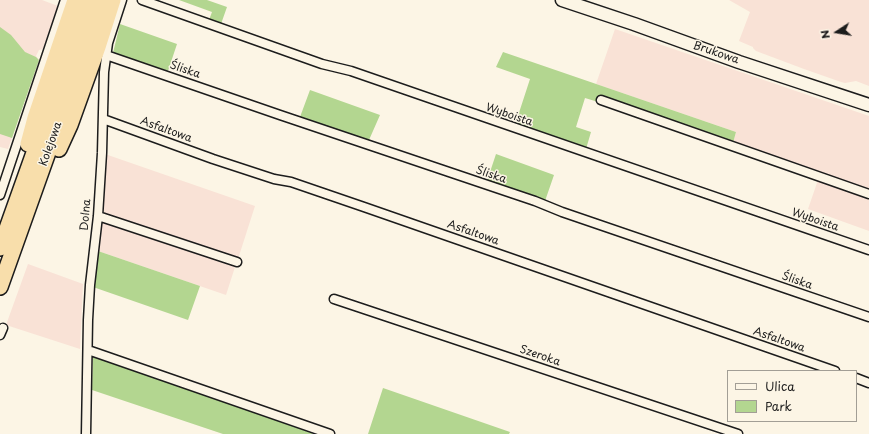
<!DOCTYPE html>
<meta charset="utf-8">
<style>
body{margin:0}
#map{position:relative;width:869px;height:434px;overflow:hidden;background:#fcf5e5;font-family:"Playpen Sans",sans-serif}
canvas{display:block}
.legend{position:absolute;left:727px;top:370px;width:130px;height:52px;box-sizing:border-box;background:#fcf5e5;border:1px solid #a29e95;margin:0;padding:5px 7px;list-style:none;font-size:12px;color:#1c1c1c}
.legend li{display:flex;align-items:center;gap:8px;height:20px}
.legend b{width:20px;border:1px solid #a29e95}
.north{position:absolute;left:817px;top:12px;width:40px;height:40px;-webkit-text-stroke:3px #fcf5e5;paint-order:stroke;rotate:258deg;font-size:11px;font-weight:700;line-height:16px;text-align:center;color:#1c1c1c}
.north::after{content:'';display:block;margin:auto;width:14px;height:18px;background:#1c1c1c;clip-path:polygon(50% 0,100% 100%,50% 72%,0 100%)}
</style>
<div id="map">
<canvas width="869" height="434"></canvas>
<ul class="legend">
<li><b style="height:5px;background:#fcf5e5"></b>Ulica</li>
<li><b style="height:11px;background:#b3d690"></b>Park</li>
</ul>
<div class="north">N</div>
</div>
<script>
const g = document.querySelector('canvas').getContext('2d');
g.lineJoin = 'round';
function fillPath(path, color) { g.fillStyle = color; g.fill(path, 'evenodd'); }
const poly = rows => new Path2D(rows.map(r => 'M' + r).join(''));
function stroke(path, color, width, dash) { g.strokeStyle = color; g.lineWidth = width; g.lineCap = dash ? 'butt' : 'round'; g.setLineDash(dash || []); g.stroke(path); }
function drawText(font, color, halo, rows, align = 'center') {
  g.font = font + ' "Playpen Sans",sans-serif'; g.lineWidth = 3; g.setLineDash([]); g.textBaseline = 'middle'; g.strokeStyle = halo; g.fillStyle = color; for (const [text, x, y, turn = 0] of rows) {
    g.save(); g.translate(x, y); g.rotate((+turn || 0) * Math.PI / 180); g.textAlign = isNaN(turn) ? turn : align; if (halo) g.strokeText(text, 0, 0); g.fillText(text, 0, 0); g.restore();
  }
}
fillPath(poly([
 [0,0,42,0,58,6,43,49,39,50,36,56,39,60,8,149,0,147],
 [729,0,869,0,869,86,856,81,845,83,841,82,804,69,756,51,753,48,753,47,739,41,750,12],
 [615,29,869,116,869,190,733,143,736,132,596,84],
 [105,154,255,206,238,259,107,216,101,207],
 [818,180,869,198,869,231,808,209],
 [105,221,235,267,226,295,98,251,100,224],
 [28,264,83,284,80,349,6,325]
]), '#f9e2d6');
fillPath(poly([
 [179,0,207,0,227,7,221,24,209,20,212,12],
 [120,24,177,44,168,71,113,53],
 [0,27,11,35,25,52,36,57,39,60,12,138,0,134],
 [503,52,736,132,733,143,585,98,576,127,591,132,586,149,515,125,530,79,496,67],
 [310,90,380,115,369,140,300,117],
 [496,154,554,175,545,201,487,181],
 [98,251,200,286,188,320,93,287,98,262],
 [93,354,150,374,314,434,223,434,92,390],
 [383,388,510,432,509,434,368,434]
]), '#b3d690');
const street = poly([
 [142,0,322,64,351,71,869,250],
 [106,55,280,115,535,201,562,212,869,317],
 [601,100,869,194],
 [103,119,213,159,274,179,291,182,364,207,835,371],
 [0,195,65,0],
 [98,216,237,262],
 [334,299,738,434],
 [0,335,3,328],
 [88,350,330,434],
 [856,378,869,383],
 [86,434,88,320,90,285,98,216,102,153,104,72,108,43,122,0]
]);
const secondary = poly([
 [562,0,634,24,739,62,869,105]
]);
const highway = poly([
 [28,144,35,118,75,0],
 [59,149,70,125,98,47,113,0],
 [0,248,66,63,86,0],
 [0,287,78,68,100,0]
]);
stroke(street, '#1c1c1c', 11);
stroke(secondary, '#1c1c1c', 15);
stroke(highway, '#1c1c1c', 18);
stroke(street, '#fcf5e5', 8);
stroke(secondary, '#fcf5e5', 12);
stroke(highway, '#f8deab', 15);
drawText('11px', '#1c1c1c', '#fcf5e5', [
 ["Brukowa",716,53,19],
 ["Śliska",185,70,19],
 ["Wyboista",509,115,19],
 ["Asfaltowa",166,130,20],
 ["Kolejowa",51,144,-70],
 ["Śliska",491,175,19],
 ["Dolna",86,215,-85],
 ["Wyboista",815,220,19],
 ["Asfaltowa",473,233,19],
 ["Śliska",797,281,19],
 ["Asfaltowa",779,340,19],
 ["Szeroka",540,356,19]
]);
</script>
